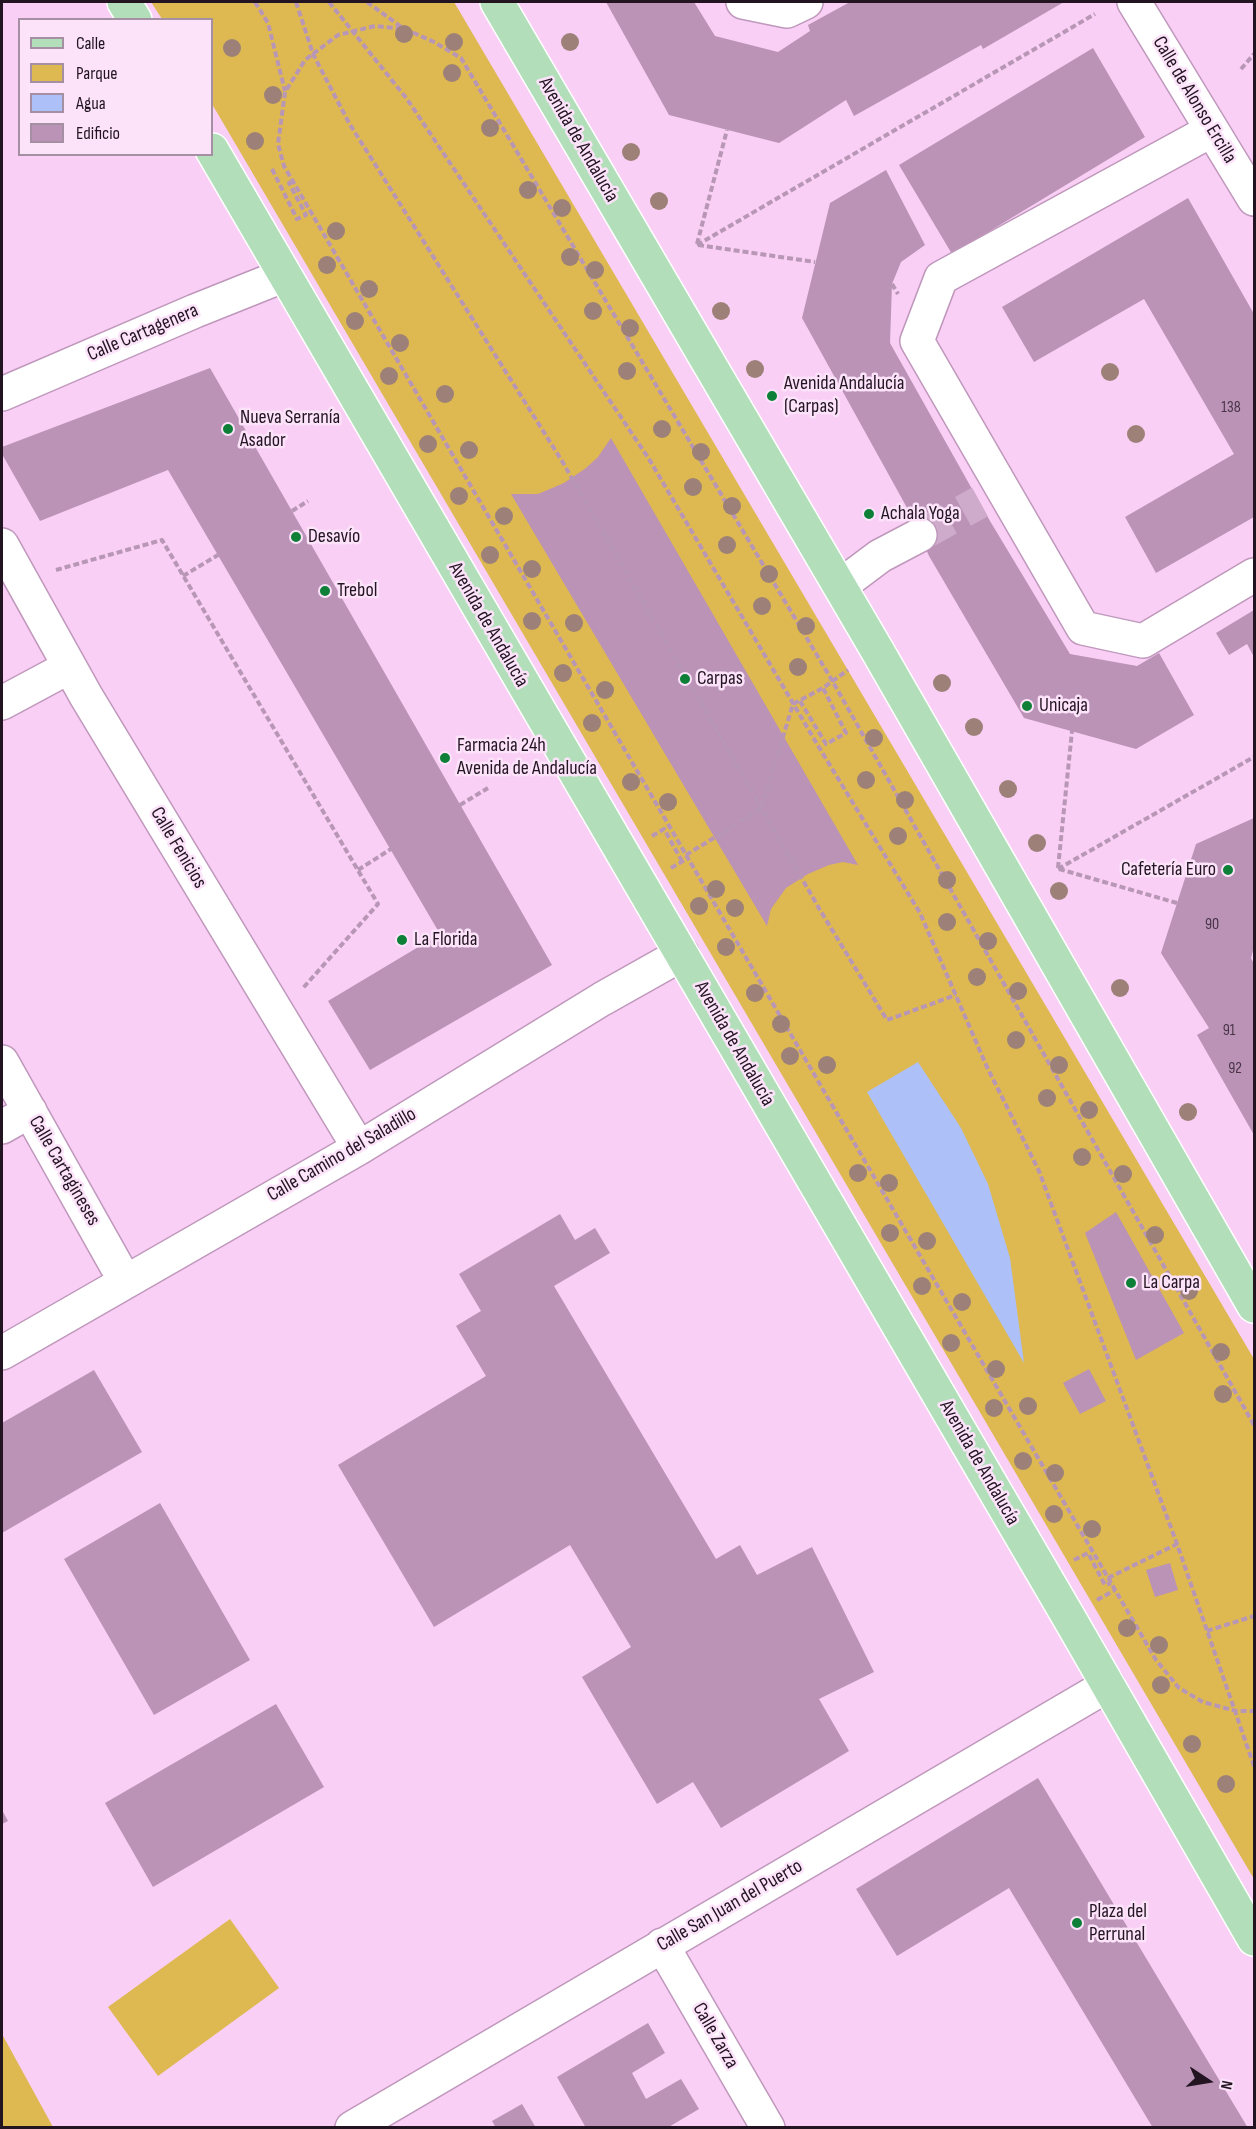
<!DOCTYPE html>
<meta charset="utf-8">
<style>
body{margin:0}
#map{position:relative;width:1256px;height:2129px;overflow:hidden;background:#f9cff5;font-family:"Sofia Sans Condensed",sans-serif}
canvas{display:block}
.frame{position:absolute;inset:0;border:3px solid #221421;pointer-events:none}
.legend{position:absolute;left:18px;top:18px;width:195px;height:138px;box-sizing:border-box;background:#fce3fa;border:2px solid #a590a3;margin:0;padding:8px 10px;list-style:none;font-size:18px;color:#221421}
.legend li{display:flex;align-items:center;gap:12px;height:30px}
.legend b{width:30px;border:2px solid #a590a3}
.north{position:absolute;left:1178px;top:2051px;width:60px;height:60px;-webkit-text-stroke:4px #fce3fa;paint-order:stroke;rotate:102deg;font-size:16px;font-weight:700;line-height:24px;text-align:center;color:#221421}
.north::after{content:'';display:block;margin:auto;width:21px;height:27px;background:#221421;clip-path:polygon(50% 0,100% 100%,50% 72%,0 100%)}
</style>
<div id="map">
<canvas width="1256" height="2129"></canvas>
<div class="frame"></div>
<ul class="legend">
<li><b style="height:8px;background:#b2dfba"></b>Calle</li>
<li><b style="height:16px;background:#deb851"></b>Parque</li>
<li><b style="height:16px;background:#adc1f8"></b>Agua</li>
<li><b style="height:16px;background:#ba93b7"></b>Edificio</li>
</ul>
<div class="north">N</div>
</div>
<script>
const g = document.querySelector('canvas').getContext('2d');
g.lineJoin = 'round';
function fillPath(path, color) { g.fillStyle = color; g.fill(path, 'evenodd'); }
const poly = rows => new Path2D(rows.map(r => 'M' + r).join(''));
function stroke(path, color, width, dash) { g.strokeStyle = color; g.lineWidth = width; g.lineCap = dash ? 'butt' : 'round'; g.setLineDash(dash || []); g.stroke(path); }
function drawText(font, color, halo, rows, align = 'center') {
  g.font = font + ' "Sofia Sans Condensed",sans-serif'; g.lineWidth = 5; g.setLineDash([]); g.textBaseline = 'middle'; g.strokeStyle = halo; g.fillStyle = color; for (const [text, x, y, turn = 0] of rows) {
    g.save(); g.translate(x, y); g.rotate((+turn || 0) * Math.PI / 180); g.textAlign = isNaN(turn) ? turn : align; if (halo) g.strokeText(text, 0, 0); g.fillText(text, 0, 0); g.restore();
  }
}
fillPath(poly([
 [151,2,454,2,1254,1359,1254,1879,212,104,212,20,162,19],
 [230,1919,279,1988,158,2076,108,2007],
 [2,2034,53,2127,2,2127]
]), '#deb851');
fillPath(poly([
 [918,1062,961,1128,988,1184,1010,1258,1024,1363,867,1092]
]), '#adc1f8');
fillPath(poly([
 [606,2,694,2,715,36,778,52,810,31,808,25,850,2,1064,2,983,49,981,45,854,116,846,100,779,143,669,115],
 [1093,48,1145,137,952,254,899,165],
 [886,170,925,245,901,262,892,284,890,343,990,521,1070,654,1137,666,1159,653,1194,715,1136,749,1024,718,929,556,911,515,802,318,830,203],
 [1188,198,1254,314,1254,517,1156,573,1125,517,1234,454,1144,299,1034,362,1002,307],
 [210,368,552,965,370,1070,328,1001,440,934,168,470,40,521,2,454,2,447],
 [611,438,858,865,843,862,829,865,808,874,786,888,771,909,767,926,511,494,538,494,564,483,586,468,598,457],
 [1254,610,1254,657,1247,644,1229,655,1216,633],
 [1254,818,1254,947,1251,958,1254,964,1254,1135,1197,1035,1209,1028,1161,953,1196,844],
 [1116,1212,1184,1333,1136,1360,1085,1233],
 [560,1214,575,1240,595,1228,610,1253,554,1286,716,1559,740,1545,757,1575,812,1547,874,1672,819,1699,849,1751,721,1828,693,1782,657,1804,582,1677,631,1647,570,1545,434,1627,338,1465,486,1376,456,1326,481,1311,459,1274],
 [1089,1369,1106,1401,1080,1414,1063,1383],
 [94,1370,142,1452,2,1533,2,1423],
 [160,1503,250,1660,154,1715,64,1559],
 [1170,1563,1178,1590,1155,1597,1146,1570],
 [276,1704,324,1787,153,1887,105,1803],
 [1038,1778,1248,2128,1153,2128,1009,1888,897,1956,856,1889],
 [2,1810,8,1821,2,1824],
 [648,2023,665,2053,632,2073,646,2099,681,2079,699,2109,667,2128,586,2128,557,2077],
 [522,2104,536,2128,496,2128,492,2121]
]), '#ba93b7');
stroke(poly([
 [920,535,980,502]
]), '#ceaacb', 33, [33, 16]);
const minor = poly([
 [743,2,787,11,806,2],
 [1134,2,1254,199],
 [1212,130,941,278,917,341,1083,628,1143,641,1254,575],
 [2,394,195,311,285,275],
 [2,545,86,696,359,1148],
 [840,586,880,556,920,535],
 [2,703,69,667],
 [2,1062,125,1281],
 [2,1127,30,1111],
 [2,1353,359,1148,602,999,682,954],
 [662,1945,768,2128],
 [352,2128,1108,1685]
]);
const major = poly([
 [124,2,135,20],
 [497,2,877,650,1254,1306],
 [212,150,1068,1616,1254,1939]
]);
stroke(minor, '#bf98bc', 36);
stroke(major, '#fff', 36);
stroke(poly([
 [255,2,268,23,285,91],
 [296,2,313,54,349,123,562,461,820,910,887,1020,956,995],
 [329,2,407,99,649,459,817,744,920,913,987,1067,1039,1171,1177,1544,1254,1766],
 [367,2,404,29],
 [1241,69,1254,54],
 [272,169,297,219,306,215,289,183,293,181],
 [697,244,727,130],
 [697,245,1095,14],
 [698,245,815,262],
 [892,284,898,294],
 [292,511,308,501],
 [56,570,162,540,378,904,303,988],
 [183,576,218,555],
 [800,701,826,744,846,733,823,688],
 [460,805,488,788],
 [652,836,664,829,682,861],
 [686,855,761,809,793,704,823,688,848,670],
 [671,868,688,858],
 [1058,868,1072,731],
 [1058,869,1254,757],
 [1059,869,1177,903],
 [358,870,391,849],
 [1254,1425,833,682,461,58,434,42,405,29,375,26,338,35,305,60,285,92,278,144,284,166,1156,1660,1179,1688,1203,1702,1236,1711,1254,1711],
 [1074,1560,1088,1553,1105,1585,1111,1583],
 [1108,1578,1177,1544],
 [1097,1600,1115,1590],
 [1207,1631,1254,1616]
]), '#b896b5', 4, [6, 3]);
stroke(minor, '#fff', 33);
stroke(major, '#b2dfba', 33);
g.fillStyle = '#9d8178';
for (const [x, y] of [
 [404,34],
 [454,42],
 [570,42],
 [232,48],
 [452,73],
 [273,95],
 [490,128],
 [255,141],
 [631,152],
 [528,190],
 [659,201],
 [562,208],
 [336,231],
 [570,257],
 [327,265],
 [595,270],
 [369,289],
 [593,311],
 [721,311],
 [355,321],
 [630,328],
 [400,343],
 [755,369],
 [627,371],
 [1110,372],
 [389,376],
 [445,394],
 [662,429],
 [1136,434],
 [428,444],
 [469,450],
 [701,452],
 [693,487],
 [459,496],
 [732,506],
 [504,516],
 [727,545],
 [490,555],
 [532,569],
 [769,574],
 [762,606],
 [532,621],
 [574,623],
 [806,626],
 [798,667],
 [563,673],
 [942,683],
 [605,690],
 [592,723],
 [974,727],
 [874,738],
 [866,780],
 [631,782],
 [1008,789],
 [905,800],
 [668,802],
 [898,836],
 [1037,843],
 [947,880],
 [716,889],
 [1059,891],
 [699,906],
 [735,908],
 [947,922],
 [988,941],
 [726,947],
 [977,977],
 [1120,988],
 [1018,991],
 [755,993],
 [781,1024],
 [1016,1040],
 [790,1056],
 [827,1065],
 [1059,1065],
 [1047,1098],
 [1089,1110],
 [1188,1112],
 [1082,1157],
 [858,1173],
 [1123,1174],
 [889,1183],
 [890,1233],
 [1155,1235],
 [927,1241],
 [922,1286],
 [1189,1291],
 [962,1302],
 [951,1343],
 [1221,1352],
 [996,1369],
 [1223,1394],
 [1028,1406],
 [994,1408],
 [1023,1461],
 [1055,1473],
 [1054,1514],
 [1092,1529],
 [1127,1628],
 [1159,1645],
 [1161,1685],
 [1192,1744],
 [1226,1784]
]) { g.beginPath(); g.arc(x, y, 9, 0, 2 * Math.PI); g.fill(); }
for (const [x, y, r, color] of [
 [772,396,6,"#0d7f36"],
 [228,429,6,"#0d7f36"],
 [869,514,6,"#0d7f36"],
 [296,537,6,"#0d7f36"],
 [325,591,6,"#0d7f36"],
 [685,679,6,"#0d7f36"],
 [1027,706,6,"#0d7f36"],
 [445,758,6,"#0d7f36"],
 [1228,870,6,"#0d7f36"],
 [402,940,6,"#0d7f36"],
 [1131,1283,6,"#0d7f36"],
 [1077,1923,6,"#0d7f36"]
]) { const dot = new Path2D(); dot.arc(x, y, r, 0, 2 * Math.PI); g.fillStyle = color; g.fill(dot); stroke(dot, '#fce3fa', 2); }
drawText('16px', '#483446', null, [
 ["138",1231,408],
 ["90",1212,925],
 ["91",1229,1031],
 ["92",1235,1069]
]);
drawText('20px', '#221421', '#fce3fa', [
 ["Calle de Alonso Ercilla",1194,100,59],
 ["Avenida de Andalucía",578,140,60],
 ["Calle Cartagenera",143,333,-23],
 ["Avenida de Andalucía",488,625,60],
 ["Calle Fenicios",178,848,59],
 ["Avenida de Andalucía",734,1044,60],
 ["Calle Camino del Saladillo",342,1155,-30],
 ["Calle Cartagineses",64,1171,60],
 ["Avenida de Andalucía",979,1463,60],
 ["Calle San Juan del Puerto",730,1906,-30],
 ["Calle Zarza",715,2036,60]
]);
drawText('20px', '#221421', '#fce3fa', [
 ["Avenida Andalucía",784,384],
 ["(Carpas)",784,407],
 ["Nueva Serranía",240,418],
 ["Asador",240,441],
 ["Achala Yoga",881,514],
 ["Desavío",308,537],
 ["Trebol",337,591],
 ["Carpas",697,679],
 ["Unicaja",1039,706],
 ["Farmacia 24h",457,746],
 ["Avenida de Andalucía",457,769],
 ["Cafetería Euro",1216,870,"right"],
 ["La Florida",414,940],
 ["La Carpa",1143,1283],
 ["Plaza del",1089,1912],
 ["Perrunal",1089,1935]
], 'left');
</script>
